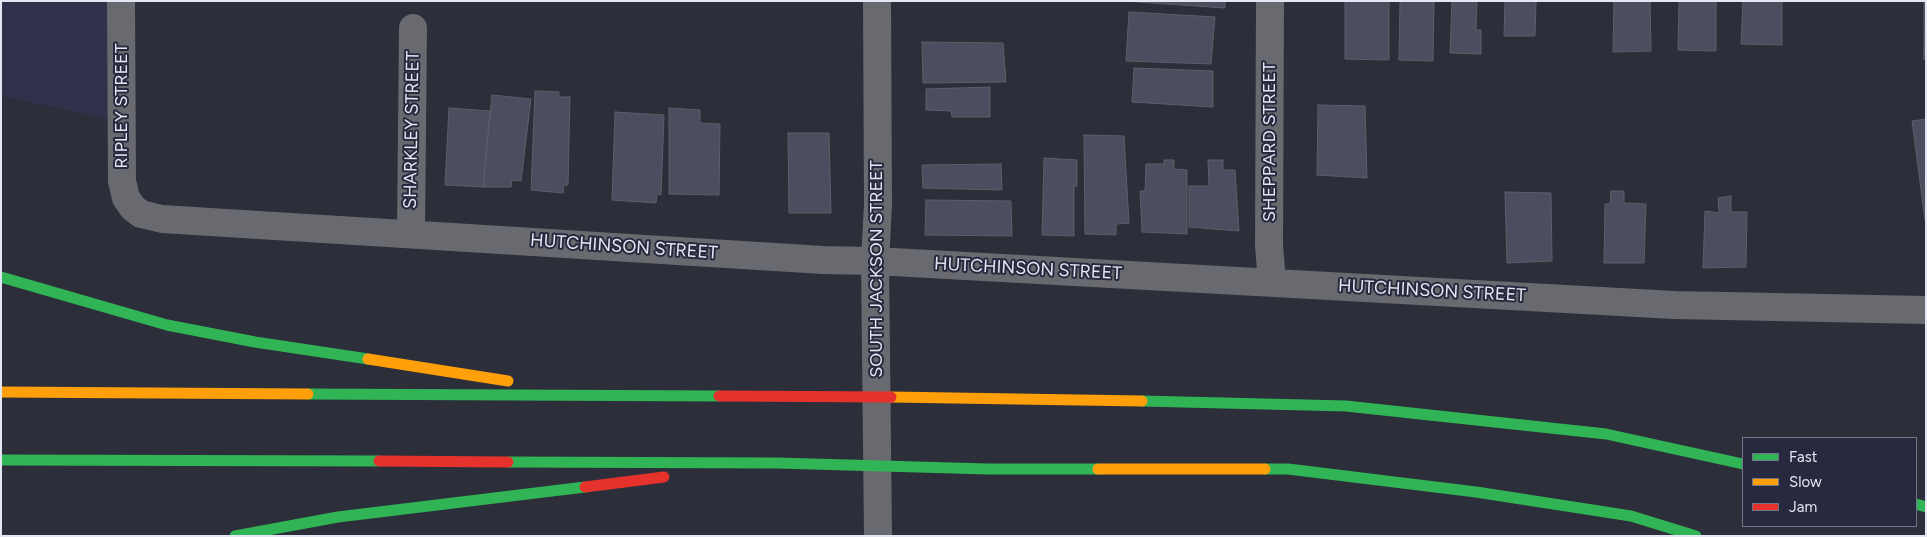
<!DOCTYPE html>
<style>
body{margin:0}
#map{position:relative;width:1927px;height:537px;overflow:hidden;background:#2c2e39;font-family:Figtree,sans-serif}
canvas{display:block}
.frame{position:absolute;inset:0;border:2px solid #e4e6f3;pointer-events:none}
.legend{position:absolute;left:1742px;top:437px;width:175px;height:90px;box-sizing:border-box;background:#272a3e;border:1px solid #737586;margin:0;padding:6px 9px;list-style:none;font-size:15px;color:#e4e6f3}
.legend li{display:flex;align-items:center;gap:10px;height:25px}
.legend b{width:25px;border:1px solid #737586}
</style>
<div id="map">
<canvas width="1927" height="537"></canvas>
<div class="frame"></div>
<ul class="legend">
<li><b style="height:6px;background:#30b455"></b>Fast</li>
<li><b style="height:6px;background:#ff9f0a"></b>Slow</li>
<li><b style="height:6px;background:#e5322d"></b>Jam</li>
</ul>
</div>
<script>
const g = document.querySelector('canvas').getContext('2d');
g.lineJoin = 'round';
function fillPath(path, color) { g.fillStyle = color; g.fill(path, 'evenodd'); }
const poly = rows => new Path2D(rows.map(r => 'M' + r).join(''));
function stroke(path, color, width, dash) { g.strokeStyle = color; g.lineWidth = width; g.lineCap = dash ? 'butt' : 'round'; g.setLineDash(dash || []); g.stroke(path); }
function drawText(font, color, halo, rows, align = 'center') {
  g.font = font + ' Figtree,sans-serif'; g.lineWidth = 4; g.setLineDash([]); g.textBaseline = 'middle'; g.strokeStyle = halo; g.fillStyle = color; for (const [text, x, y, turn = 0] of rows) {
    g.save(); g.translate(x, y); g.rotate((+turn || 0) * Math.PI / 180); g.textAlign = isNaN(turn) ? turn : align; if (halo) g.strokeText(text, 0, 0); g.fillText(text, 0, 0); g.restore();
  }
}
fillPath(poly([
 [1,1,110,1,110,119,1,96]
]), '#2f324a');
const building = poly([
 [1124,1,1225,1,1225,8,1124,1],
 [1345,1,1389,1,1389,60,1345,59,1345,1],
 [1400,1,1434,1,1433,61,1399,60,1400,1],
 [1452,1,1477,1,1476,30,1481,30,1481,54,1450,53,1452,1],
 [1505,1,1536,1,1535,36,1504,36,1505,1],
 [1614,1,1650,1,1651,51,1613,52,1614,1],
 [1679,1,1716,1,1716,51,1678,50,1679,1],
 [1743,1,1782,1,1782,45,1741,44,1743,1],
 [1924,1,1926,1,1924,60,1924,1],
 [1129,12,1215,17,1211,64,1126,61,1129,12],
 [922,42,1003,43,1006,82,923,83,922,42],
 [1134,68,1213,71,1213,107,1132,102,1134,68],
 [990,87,990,117,952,117,951,111,926,110,926,89,990,87],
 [535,91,559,92,559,97,570,97,568,185,564,185,563,193,531,190,535,91],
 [492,95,531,99,521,181,512,180,511,187,483,187,492,95],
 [1318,105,1365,106,1367,178,1317,175,1318,105],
 [449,108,490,111,483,187,445,185,449,108],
 [669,108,700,110,700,123,720,124,719,195,669,194,669,108],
 [615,112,664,115,661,195,657,194,656,203,612,200,615,112],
 [1926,119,1926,219,1925,220,1912,121,1926,119],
 [788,133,829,133,831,213,789,213,788,133],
 [1084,135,1124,136,1129,223,1116,224,1116,235,1085,234,1084,135],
 [1044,158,1077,160,1077,186,1074,186,1074,236,1042,235,1044,158],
 [1164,160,1174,160,1174,169,1187,170,1187,234,1142,232,1140,191,1145,191,1146,164,1164,164,1164,160],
 [1208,160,1223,160,1223,170,1235,170,1239,231,1189,227,1189,186,1209,186,1208,160],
 [1001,164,1002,190,923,188,922,165,1001,164],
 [1611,191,1624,191,1624,203,1646,204,1644,263,1604,263,1605,204,1610,204,1611,191],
 [1505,192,1551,193,1552,261,1507,263,1505,192],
 [1731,196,1731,212,1747,212,1746,267,1703,268,1705,211,1719,213,1718,198,1731,196],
 [926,200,1011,201,1012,236,925,235,926,200]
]);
fillPath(building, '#4b4e5f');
stroke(building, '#5d5e68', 1);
stroke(poly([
 [121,1,122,181,126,198,133,208,141,214,162,219,823,260,875,261,1674,305,1926,310],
 [877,1,878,205,875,261,878,536],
 [1270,1,1269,245,1272,282],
 [411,233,413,28]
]), '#696a6f', 28);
stroke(poly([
 [1,277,167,325,255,342,368,359],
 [308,394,719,396],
 [1142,401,1346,406,1606,434,1743,464],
 [1,460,379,461],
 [508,462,777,463,988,469,1098,469],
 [1265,469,1288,469,1476,492,1631,516,1696,536],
 [1916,504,1926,507],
 [235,536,338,517,585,487]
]), '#30b455', 11);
stroke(poly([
 [368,359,508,381],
 [1,392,308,394],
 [891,397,1142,401],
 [1098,469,1265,469]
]), '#ff9f0a', 11);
stroke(poly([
 [719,396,891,397],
 [379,461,508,462],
 [585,487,664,477]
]), '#e5322d', 11);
drawText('18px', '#e4e6f3', '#272a3e', [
 ["RIPLEY STREET",122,106,-90],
 ["SHARKLEY STREET",412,130,-89],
 ["SHEPPARD STREET",1270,142,-90],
 ["HUTCHINSON STREET",624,247,4],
 ["SOUTH JACKSON STREET",877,269,-90],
 ["HUTCHINSON STREET",1028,269,3],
 ["HUTCHINSON STREET",1432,291,3]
]);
</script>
